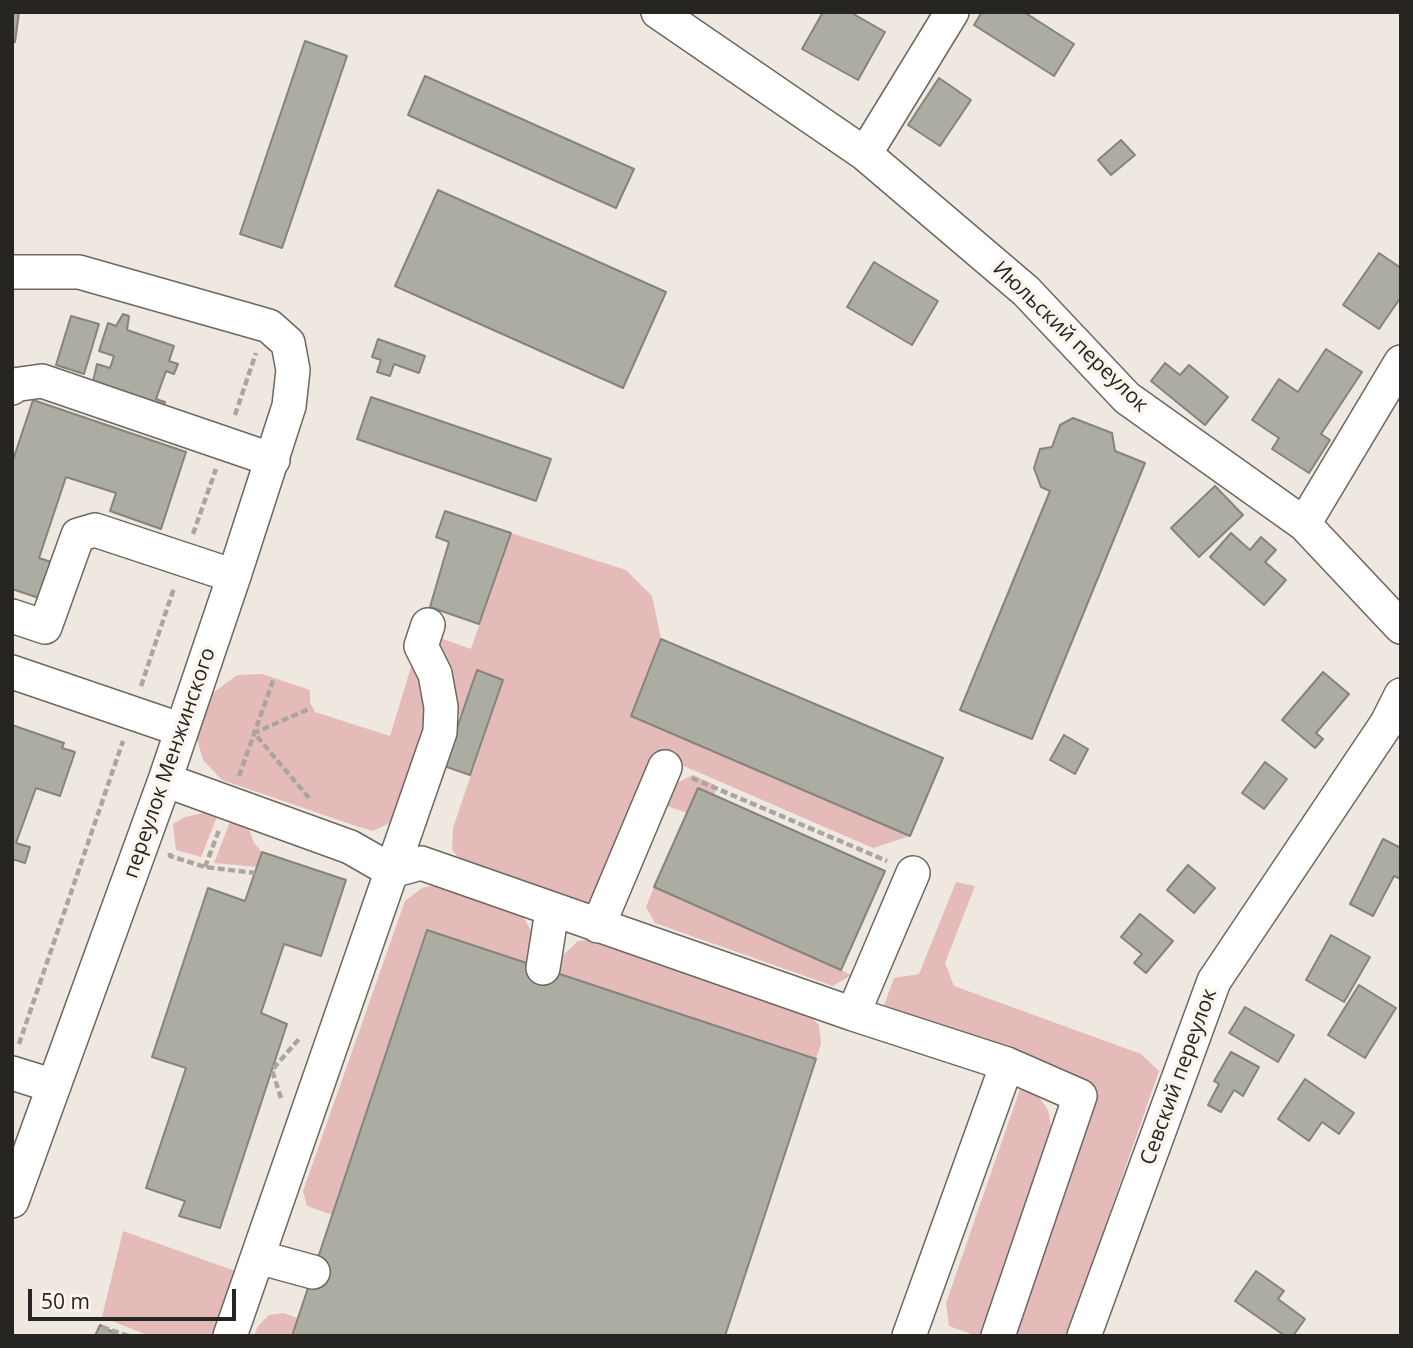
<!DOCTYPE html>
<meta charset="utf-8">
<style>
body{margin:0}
#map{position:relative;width:1413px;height:1348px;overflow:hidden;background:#eee8e0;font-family:"Open Sans",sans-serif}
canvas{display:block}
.frame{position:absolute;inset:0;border:14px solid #272521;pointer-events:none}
.scale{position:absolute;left:28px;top:1289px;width:208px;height:32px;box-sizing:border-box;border:4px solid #272521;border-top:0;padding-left:9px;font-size:21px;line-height:24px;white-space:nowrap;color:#272521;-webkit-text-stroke:5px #fbf5ed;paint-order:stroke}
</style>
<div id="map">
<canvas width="1413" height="1348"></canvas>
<div class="frame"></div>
<div class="scale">50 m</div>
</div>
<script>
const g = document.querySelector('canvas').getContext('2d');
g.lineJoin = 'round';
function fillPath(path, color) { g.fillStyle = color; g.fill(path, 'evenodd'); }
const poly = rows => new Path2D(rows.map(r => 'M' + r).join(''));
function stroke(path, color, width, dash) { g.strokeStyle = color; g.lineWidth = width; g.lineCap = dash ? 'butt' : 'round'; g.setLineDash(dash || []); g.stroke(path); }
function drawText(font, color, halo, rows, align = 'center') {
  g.font = font + ' "Open Sans",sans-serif'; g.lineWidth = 7; g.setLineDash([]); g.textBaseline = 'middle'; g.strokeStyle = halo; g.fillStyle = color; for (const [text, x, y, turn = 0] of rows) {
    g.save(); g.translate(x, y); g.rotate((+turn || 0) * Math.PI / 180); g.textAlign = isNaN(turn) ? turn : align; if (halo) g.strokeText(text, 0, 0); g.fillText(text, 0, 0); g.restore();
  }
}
fillPath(poly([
 [511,533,626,570,652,596,661,639,631,716,910,836,873,848,654,753,595,897,586,907,465,867,452,849,453,828,503,680,477,671,461,716,448,711,437,637,471,649],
 [415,654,436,706,396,820,373,831,356,826,222,780,203,760,195,732,206,698,237,675,262,674,310,690,310,703,315,712,390,736],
 [693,775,715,785,715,796,698,788,687,813,667,806,668,787],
 [220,809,201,857,176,850,173,824,185,817],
 [233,814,248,826,254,843,262,852,257,867,214,863],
 [956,882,975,886,945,963,954,986,1141,1054,1159,1071,1067,1336,1012,1334,1096,1089,881,1013,894,978,919,974],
 [443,883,521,913,533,934,531,964,426,930,332,1215,307,1206,303,1191,405,901,422,888],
 [654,887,841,970,851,975,833,986,655,923,646,907],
 [600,938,802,1008,819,1025,821,1044,816,1059,558,973,563,955,578,941],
 [1020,1089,1038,1096,1048,1110,1052,1132,980,1336,977,1336,949,1326,946,1303],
 [123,1231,241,1273,219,1336,150,1336,102,1317],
 [283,1313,297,1318,292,1336,254,1336,258,1326,269,1315]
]), '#e4bbb9');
const building = poly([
 [12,12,19,12,15,42,12,42,12,12],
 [823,12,850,12,885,32,858,80,802,49,823,12],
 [982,12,1024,12,1074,44,1054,76,974,25,982,12],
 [305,41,347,56,282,248,240,234,305,41],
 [425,76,634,169,616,208,408,115,425,76],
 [939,78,971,100,940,146,908,125,939,78],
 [1121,140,1135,155,1111,175,1098,160,1121,140],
 [438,190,666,292,623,388,395,286,438,190],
 [1379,253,1401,268,1401,297,1379,329,1343,305,1379,253],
 [874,262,938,301,912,345,847,307,874,262],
 [123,314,129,316,127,330,174,346,169,361,178,364,174,374,166,371,156,399,165,402,162,411,91,390,97,364,110,368,114,356,99,351,108,323,116,326,123,314],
 [71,316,99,324,84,374,56,365,71,316],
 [378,339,425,356,419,373,394,364,390,376,377,372,381,360,372,357,378,339],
 [1326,349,1362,372,1321,434,1330,440,1309,473,1272,449,1279,438,1252,420,1279,379,1298,392,1326,349],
 [1165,363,1180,375,1189,365,1228,397,1205,425,1151,381,1165,363],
 [371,397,551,459,536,501,357,439,371,397],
 [33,400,186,452,161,529,110,511,116,493,66,477,39,558,51,562,39,598,12,589,12,463,33,400],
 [1073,418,1112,433,1115,451,1145,463,1032,739,960,710,1050,491,1041,487,1034,468,1040,449,1052,447,1060,425,1073,418],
 [1215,486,1243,515,1199,557,1171,528,1215,486],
 [445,511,511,533,479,624,430,607,449,542,436,537,445,511],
 [1231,533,1250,550,1261,537,1276,550,1265,562,1286,580,1264,605,1210,557,1231,533],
 [661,639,943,758,910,836,631,716,661,639],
 [477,670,503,680,470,775,444,766,477,670],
 [1323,672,1349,694,1316,733,1323,739,1315,748,1282,720,1323,672],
 [12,725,64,743,62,748,75,752,60,796,36,788,16,843,30,847,25,863,12,859,12,725],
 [1064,735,1088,749,1075,774,1050,760,1064,735],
 [1265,762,1287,779,1264,809,1242,793,1265,762],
 [698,788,885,871,841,970,654,887,698,788],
 [1383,839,1401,848,1401,879,1394,876,1373,916,1350,904,1383,839],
 [262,852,346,880,321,956,284,944,261,1013,287,1024,220,1228,179,1216,185,1201,146,1188,186,1068,152,1057,208,888,245,901,262,852],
 [1188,865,1215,888,1194,913,1167,890,1188,865],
 [1140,914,1173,941,1146,973,1134,963,1142,954,1121,937,1140,914],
 [427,930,816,1059,725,1336,292,1336,427,930],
 [1331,935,1370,957,1344,1002,1306,980,1331,935],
 [1359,985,1396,1008,1365,1058,1328,1035,1359,985],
 [1245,1007,1294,1035,1278,1062,1229,1033,1245,1007],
 [1231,1052,1259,1067,1243,1096,1234,1090,1221,1112,1208,1105,1219,1084,1214,1081,1231,1052],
 [1305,1079,1354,1113,1339,1134,1322,1122,1309,1141,1278,1119,1305,1079],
 [1256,1271,1284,1291,1278,1299,1305,1319,1293,1336,1285,1336,1235,1301,1256,1271],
 [100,1325,120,1336,95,1336,100,1325]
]);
fillPath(building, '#adaca3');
stroke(building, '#85847c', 2);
const minor = poly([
 [658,12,865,154,1026,291,1127,398,1304,524,1401,627],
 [865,154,952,12],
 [12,272,79,272,269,326,288,343,293,370,289,406,234,576,165,780,12,1201],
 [12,388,13,385,42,381,273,460],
 [1304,524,1401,362],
 [12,616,45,627,78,535,95,530,234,576],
 [12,672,182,730],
 [165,780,350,847,392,871,421,863,853,1014,1007,1064,1080,1096,998,1336],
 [598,926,665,767],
 [543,968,552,911],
 [853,1014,913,873],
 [12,1073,54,1086],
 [258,1257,313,1272],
 [230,1336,440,732,441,707,435,674,421,646,428,625],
 [909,1336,1007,1064],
 [1084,1336,1214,981,1387,723,1401,695]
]);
stroke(minor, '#6c6760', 36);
stroke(poly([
 [235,415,256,353],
 [193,534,216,469],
 [141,686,174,588],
 [239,776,274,678],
 [692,778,887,861],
 [309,798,254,733,311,708],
 [170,853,170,856,205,867,255,873],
 [205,867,219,830],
 [19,1044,123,741],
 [281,1098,272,1070,299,1039],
 [102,1327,128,1336]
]), '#aaa59f', 4.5, [7, 3.5]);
stroke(minor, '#fff', 33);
drawText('21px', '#272521', '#fbf5ed', [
 ["Июльский переулок",1070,337,44],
 ["переулок Менжинского",170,763,-71],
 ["Севский переулок",1179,1077,-70]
]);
</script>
